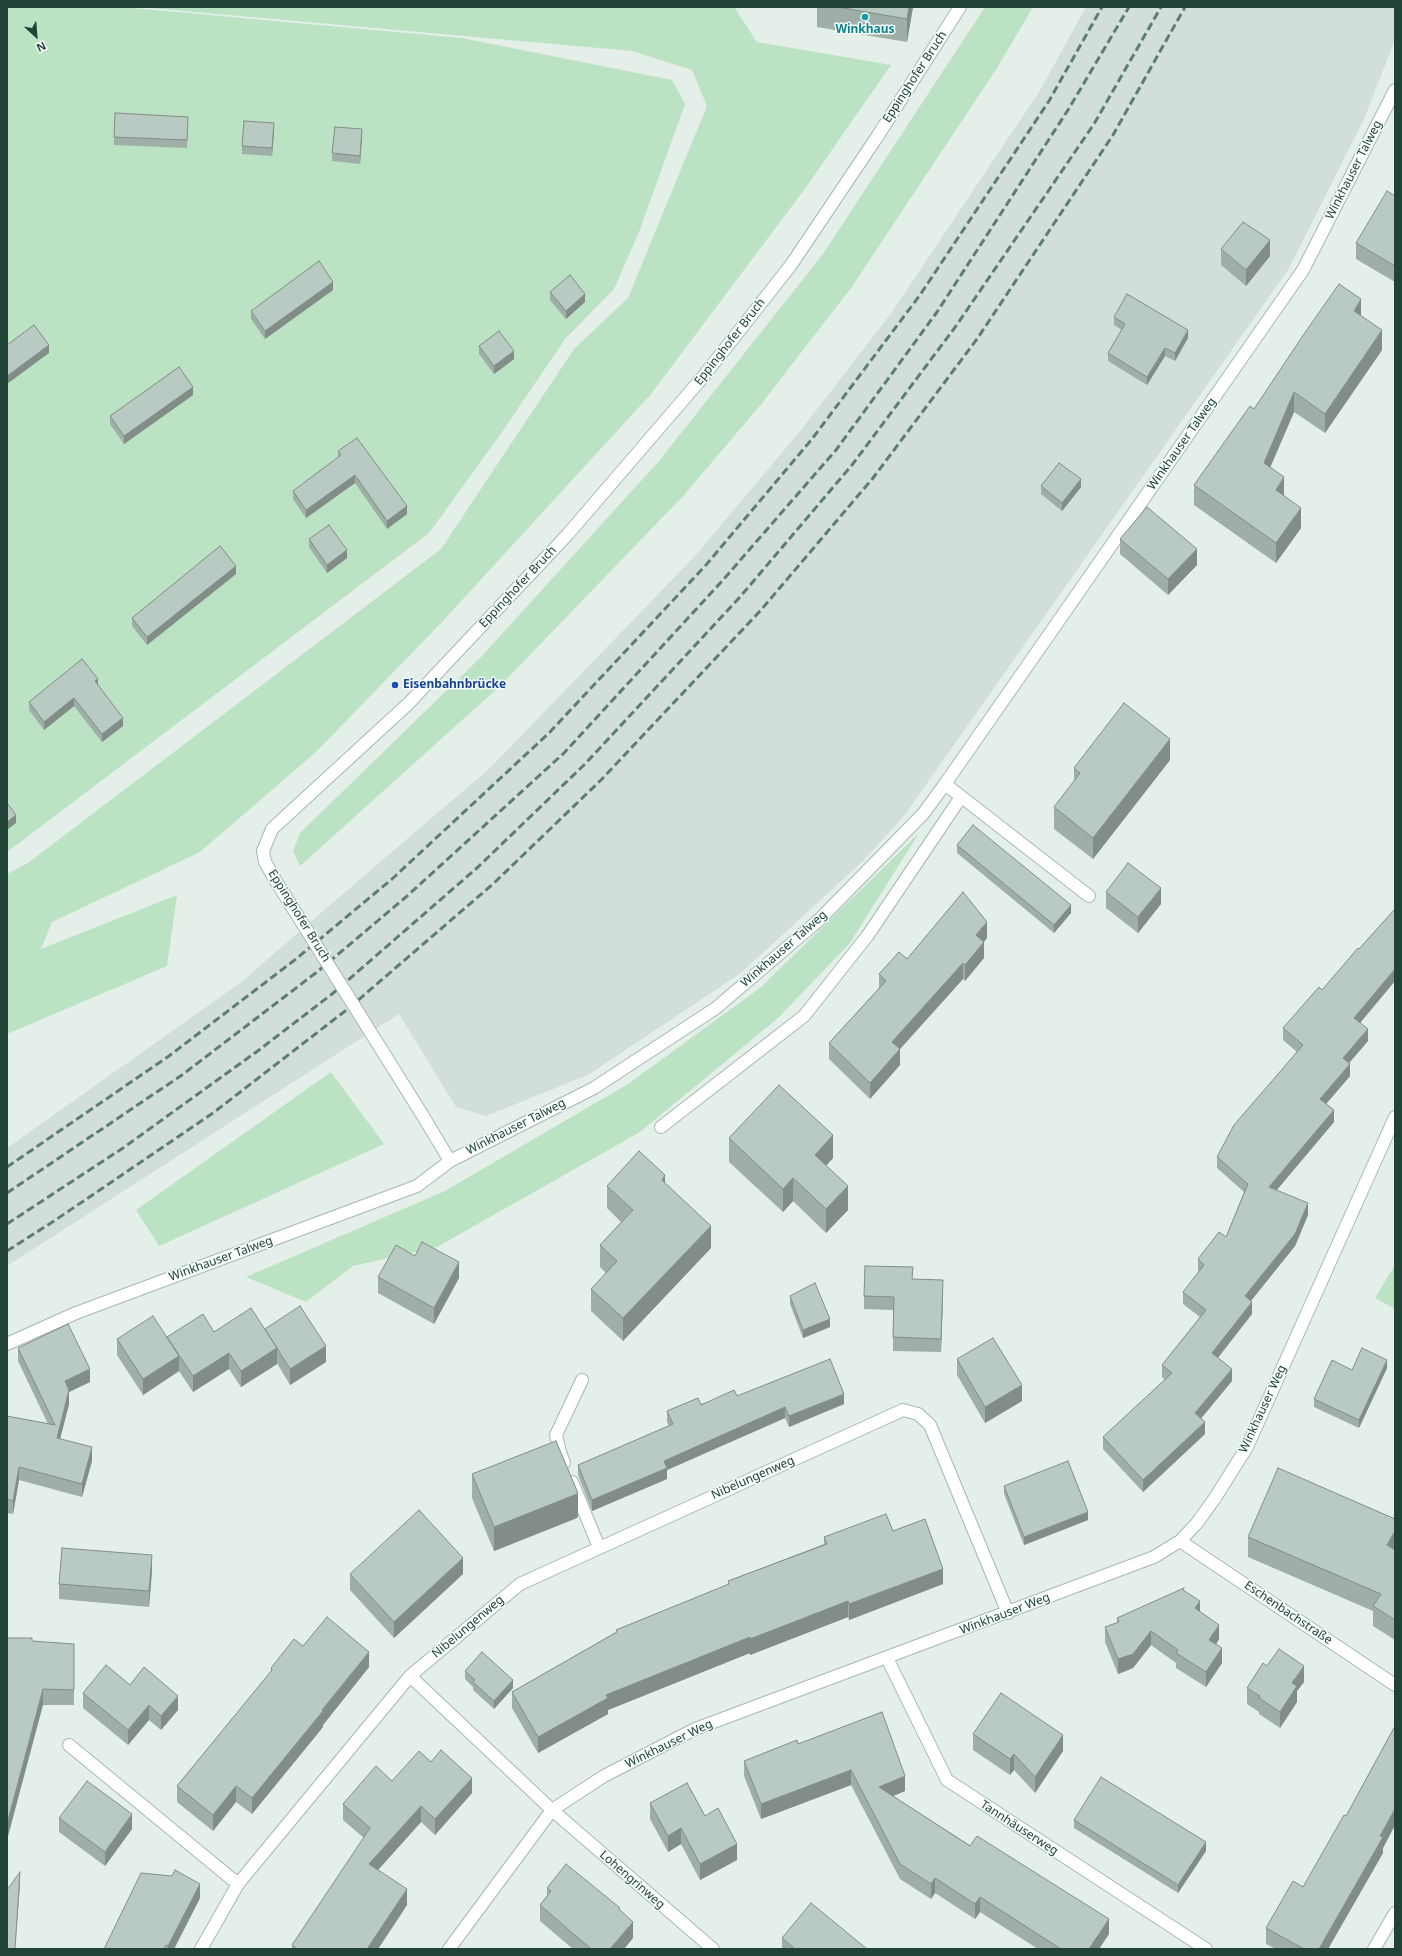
<!DOCTYPE html>
<meta charset="utf-8">
<style>
body{margin:0}
#map{position:relative;width:1402px;height:1956px;overflow:hidden;background:#e4efe9;font-family:"Noto Sans",sans-serif}
canvas{display:block}
.frame{position:absolute;inset:0;border:8px solid #214337;pointer-events:none}
.north{position:absolute;left:16px;top:16px;width:40px;height:40px;-webkit-text-stroke:3px #f5fbf8;paint-order:stroke;rotate:154deg;font-size:11px;font-weight:700;line-height:16px;text-align:center;color:#214337}
.north::after{content:'';display:block;margin:auto;width:14px;height:18px;background:#214337;clip-path:polygon(50% 0,100% 100%,50% 72%,0 100%)}
</style>
<div id="map">
<canvas width="1402" height="1956"></canvas>
<div class="frame"></div>
<div class="north">N</div>
</div>
<script>
const g = document.querySelector('canvas').getContext('2d');
g.lineJoin = 'round';
function fillPath(path, color) { g.fillStyle = color; g.fill(path, 'evenodd'); }
const poly = rows => new Path2D(rows.map(r => 'M' + r).join(''));
function stroke(path, color, width, dash) { g.strokeStyle = color; g.lineWidth = width; g.lineCap = dash ? 'butt' : 'round'; g.setLineDash(dash || []); g.stroke(path); }
function drawText(font, color, halo, rows, align = 'center') {
  g.font = font + ' "Noto Sans",sans-serif'; g.lineWidth = 3; g.setLineDash([]); g.textBaseline = 'middle'; g.strokeStyle = halo; g.fillStyle = color; for (const [text, x, y, turn = 0] of rows) {
    g.save(); g.translate(x, y); g.rotate((+turn || 0) * Math.PI / 180); g.textAlign = isNaN(turn) ? turn : align; if (halo) g.strokeText(text, 0, 0); g.fillText(text, 0, 0); g.restore();
  }
}
fillPath(poly([
 [1086,7,1395,7,1395,40,1364,119,1288,270,904,816,863,861,741,973,588,1075,486,1116,456,1107,399,1014,7,1266,7,1148,240,983,373,868,489,769,695,556,801,430,892,312,1039,92]
]), '#d2dfd8');
fillPath(poly([
 [7,7,122,7,462,38,672,80,685,104,639,232,614,289,565,339,500,435,429,533,7,852],
 [139,7,734,7,757,42,891,65,804,190,651,394,442,622,317,751,200,852,52,922,41,949,177,895,167,966,7,1034,7,874,28,863,441,549,574,349,628,298,707,106,692,70,632,51],
 [985,7,1033,7,997,68,851,288,762,403,685,494,500,686,300,866,293,851,300,833,481,657,659,461,823,254],
 [919,833,850,943,778,1018,640,1132,437,1247,353,1266,306,1302,246,1277,445,1191,628,1084,760,988],
 [331,1072,384,1144,159,1246,136,1210],
 [1395,1265,1395,1309,1375,1298]
]), '#bbe2c3');
const service = poly([
 [945,784,1089,896],
 [661,1127,804,1016,868,935,961,797],
 [564,1463,560,1452,556,1435,582,1380],
 [572,1482,599,1547],
 [69,1745,238,1884]
]);
const minor = poly([
 [274,878,265,862,263,851,272,829,409,703,568,534,702,378,791,265,877,137,960,7],
 [423,1116,450,1161],
 [7,1344,76,1313,417,1186,450,1161,594,1088,716,1008,819,920,923,814,945,784,1303,270,1395,90],
 [1180,1541,1395,1685],
 [887,1658,947,1780,1206,1949],
 [410,1676,552,1810,713,1949],
 [201,1949,238,1884,410,1676,520,1584,903,1410,918,1414,930,1425,1008,1613],
 [449,1949,552,1810,604,1776,695,1729,1154,1557,1180,1541,1197,1523,1215,1498,1247,1447,1395,1117],
 [1374,1949,1395,1913]
]);
stroke(service, '#a6b8b0', 14);
stroke(minor, '#a6b8b0', 14);
stroke(service, '#fff', 12);
stroke(minor, '#fff', 12);
stroke(poly([
 [7,1167,169,1056,296,959,392,879,549,733,706,565,812,439,920,295,1049,101,1102,7],
 [7,1193,182,1075,317,972,406,897,564,753,723,580,836,450,937,312,1068,110,1129,7],
 [7,1224,123,1148,259,1050,332,994,478,867,585,764,740,597,852,465,956,326,1094,124,1161,7],
 [7,1251,54,1221,213,1113,349,1008,493,884,601,780,761,610,873,478,977,339,1113,135,1185,7]
]), '#5c7e72', 3, [8, 4]);
const minorBridge = poly([
 [274,878,423,1116]
]);
stroke(minorBridge, '#a6b8b0', 14, []);
stroke(minorBridge, '#fff', 12);
fillPath(poly([
 [817,7,913,7,907,42,817,27],
 [188,125,187,148,114,145,114,137],
 [274,131,272,156,242,154,242,146],
 [362,137,360,164,332,161,332,153],
 [1395,196,1395,282,1356,259,1356,243],
 [1221,249,1270,256,1246,286,1221,265],
 [333,290,265,339,251,319,251,311],
 [550,292,585,302,566,319,550,300],
 [1361,316,1382,350,1325,433,1294,412,1270,467,1284,495,1301,528,1276,563,1194,505,1194,485,1254,409],
 [1114,317,1188,338,1175,361,1165,356,1147,385,1108,361,1108,353,1122,330,1114,325],
 [479,346,514,359,494,374,479,354],
 [193,395,124,444,110,424,110,416],
 [338,451,407,514,387,529,355,483,306,518,293,499,293,491,338,458],
 [1041,486,1081,487,1062,511,1041,494],
 [309,539,347,558,327,573,309,547],
 [1120,539,1197,565,1168,595,1120,554],
 [236,574,147,645,132,626,132,618],
 [98,685,123,726,102,742,74,706,44,730,29,710,29,702],
 [1170,760,1093,859,1054,829,1054,807,1074,781,1074,768],
 [957,845,1071,913,1054,933,957,853],
 [1106,892,1161,904,1138,933,1106,908],
 [1395,909,1395,981,1360,1023,1368,1041,1349,1063,1350,1076,1326,1104,1334,1122,1277,1190,1308,1215,1295,1246,1251,1301,1252,1314,1218,1358,1232,1381,1201,1419,1205,1434,1143,1492,1103,1449,1103,1437,1165,1380,1162,1377,1162,1365,1200,1317,1183,1304,1183,1292,1199,1272,1198,1271,1198,1259,1226,1237,1244,1192,1217,1168,1217,1157,1297,1052,1283,1040,1283,1028,1322,990],
 [987,938,984,942,984,958,965,981,963,979,900,1049,900,1065,870,1099,829,1059,829,1043,879,988,879,974,907,959],
 [729,1138,833,1158,826,1166,848,1210,826,1233,793,1201,783,1212,729,1162],
 [665,1183,711,1248,623,1341,591,1311,591,1289,606,1273,600,1267,600,1245,621,1222,607,1208,607,1186],
 [415,1256,459,1278,434,1324,378,1293,378,1277],
 [913,1279,943,1294,941,1352,893,1351,893,1310,864,1309,864,1296],
 [790,1296,830,1327,803,1338,790,1304],
 [265,1330,326,1362,290,1385,277,1363,277,1364,241,1387,229,1369,193,1392,179,1371,143,1395,117,1355,117,1339,167,1337,214,1332],
 [18,1348,90,1382,69,1392,69,1404,60,1439,92,1461,82,1497,19,1480,13,1514,7,1513,7,1416,48,1424,18,1361],
 [957,1359,1022,1401,985,1423,957,1375],
 [1387,1368,1359,1428,1314,1407,1314,1399,1352,1370],
 [737,1396,844,1404,789,1427,785,1418,667,1470,667,1479,592,1511,578,1475,578,1465,669,1426,667,1422,667,1411],
 [472,1474,578,1516,577,1518,494,1551,472,1498],
 [1004,1486,1088,1520,1024,1545,1004,1494],
 [1395,1519,1395,1640,1373,1626,1373,1611,1248,1557,1248,1537],
 [893,1531,943,1584,849,1620,848,1617,750,1655,750,1653,608,1710,608,1714,538,1753,512,1708,512,1692,616,1632,616,1630,728,1585,728,1581,824,1544,824,1537],
 [152,1571,149,1607,59,1599,59,1584],
 [350,1574,463,1574,394,1638,350,1590],
 [1184,1591,1219,1639,1216,1645,1222,1663,1206,1687,1176,1668,1176,1663,1151,1645,1133,1668,1118,1674,1105,1642,1105,1627,1117,1623,1117,1618],
 [32,1641,74,1659,74,1705,43,1705],
 [1267,1666,1304,1682,1297,1691,1297,1702,1280,1728,1259,1714,1259,1712,1247,1704,1247,1688],
 [369,1667,323,1725,323,1727,252,1814,236,1802,213,1831,177,1802,177,1786,271,1672,271,1668],
 [465,1671,513,1688,494,1709,473,1690,473,1687,465,1679],
 [130,1685,178,1710,161,1730,149,1720,128,1745,83,1708,83,1693],
 [1395,1726,1395,1825,1383,1848,1383,1853,1328,1949,1276,1949,1266,1944,1266,1928,1303,1887,1346,1816],
 [973,1734,1063,1751,1035,1793,1014,1770,1010,1775,973,1750],
 [798,1744,905,1791,893,1796,1109,1934,1099,1949,1038,1949,980,1912,975,1919,935,1893,931,1899,900,1879,851,1785,761,1819,744,1776,744,1761],
 [431,1762,472,1793,435,1835,421,1822,378,1870,407,1905,378,1949,292,1949,292,1945,364,1838,343,1820,343,1804,392,1781],
 [650,1803,705,1816,737,1860,700,1880,681,1844,668,1852,650,1819],
 [59,1818,132,1829,105,1866,59,1832],
 [1074,1820,1206,1851,1178,1893,1074,1828],
 [547,1888,620,1911,633,1938,624,1949,573,1949,540,1921,540,1905,547,1896],
 [200,1898,174,1949,105,1949],
 [782,1938,867,1949,782,1949]
]), '#9faea7');
fillPath(poly([
 [909,7,913,7,907,42,907,19],
 [274,123,274,131,272,156,272,148],
 [362,129,362,137,360,164,360,156],
 [1270,240,1270,256,1246,286,1246,270],
 [333,282,333,290,265,339,265,331],
 [585,294,585,302,566,319,566,311],
 [1361,299,1361,319,1354,311],
 [1188,330,1188,338,1175,361,1175,353],
 [1382,330,1382,350,1325,433,1325,414],
 [49,345,49,353,7,384,7,376],
 [1165,348,1165,356,1147,385,1147,377],
 [514,351,514,359,494,374,494,366],
 [193,387,193,395,124,444,124,436],
 [1294,392,1294,412,1264,482,1264,463],
 [355,475,355,483,306,518,306,510],
 [1284,477,1284,496,1276,490],
 [1081,479,1081,487,1062,511,1062,503],
 [407,506,407,514,387,529,387,521],
 [1301,508,1301,528,1276,563,1276,543],
 [1197,549,1197,565,1168,595,1168,579],
 [347,550,347,558,327,573,327,565],
 [236,566,236,574,147,645,147,637],
 [98,679,98,687,95,681],
 [74,698,74,706,44,730,44,722],
 [123,718,123,726,102,742,102,734],
 [1170,739,1170,760,1093,859,1093,838],
 [16,815,16,823,7,830,7,822],
 [1161,888,1161,904,1138,933,1138,917],
 [1071,905,1071,913,1054,933,1054,925],
 [987,922,987,938,976,951,976,935],
 [984,942,984,958,965,981,965,965],
 [963,963,963,979,900,1049,900,1065,870,1099,870,1083,892,1042],
 [1395,969,1395,981,1354,1030,1354,1018],
 [1368,1029,1368,1041,1343,1070,1343,1058],
 [1350,1064,1350,1076,1320,1111,1320,1099],
 [1334,1110,1334,1122,1269,1199,1269,1187],
 [833,1135,833,1158,815,1178,815,1155],
 [665,1175,665,1197,662,1180],
 [793,1178,793,1201,783,1212,783,1189],
 [848,1186,848,1210,826,1233,826,1209],
 [1308,1203,1308,1215,1295,1246,1245,1308,1245,1296],
 [711,1226,711,1248,623,1341,623,1318],
 [459,1262,459,1278,434,1324,434,1308],
 [943,1280,943,1294,941,1352,941,1339],
 [1252,1302,1252,1314,1212,1365,1212,1353],
 [830,1319,830,1327,803,1338,803,1330],
 [326,1346,326,1362,290,1385,290,1369],
 [277,1348,277,1364,241,1387,241,1371],
 [229,1353,229,1369,193,1392,193,1376],
 [179,1356,179,1371,143,1395,143,1379],
 [1387,1360,1387,1368,1359,1428,1359,1420],
 [90,1369,90,1382,69,1392,69,1404,57,1451,57,1438,65,1381],
 [1232,1369,1232,1381,1195,1425,1195,1413],
 [1022,1385,1022,1401,985,1423,985,1407],
 [844,1394,844,1404,789,1427,789,1416],
 [785,1407,785,1418,667,1470,667,1479,592,1511,592,1500,664,1461],
 [1205,1422,1205,1434,1143,1492,1143,1480],
 [92,1447,92,1461,82,1497,82,1484],
 [19,1467,19,1480,13,1514,13,1501],
 [578,1493,578,1516,577,1518,494,1551,494,1527],
 [1088,1512,1088,1520,1024,1545,1024,1537],
 [1395,1531,1395,1551,1387,1545],
 [152,1555,152,1571,149,1607,149,1591],
 [463,1558,463,1574,394,1638,394,1622],
 [943,1569,943,1584,849,1620,849,1604],
 [848,1601,848,1617,750,1655,750,1639],
 [1200,1601,1200,1615,1195,1608],
 [1219,1625,1219,1639,1209,1655,1209,1640],
 [1151,1631,1151,1645,1133,1668,1118,1674,1118,1659],
 [750,1637,750,1653,608,1710,608,1714,538,1753,538,1737,606,1695],
 [1222,1648,1222,1663,1206,1687,1206,1672],
 [369,1652,369,1667,323,1725,323,1727,252,1814,252,1798],
 [1304,1666,1304,1682,1297,1691,1297,1702,1280,1728,1280,1712,1292,1683],
 [513,1680,513,1688,494,1709,494,1701],
 [43,1689,43,1705,7,1840,7,1824],
 [178,1696,178,1710,161,1730,161,1716],
 [149,1705,149,1720,128,1745,128,1730],
 [1063,1735,1063,1751,1035,1793,1035,1777],
 [1014,1754,1014,1770,1010,1775,1010,1759],
 [851,1770,851,1785,761,1819,761,1804],
 [905,1776,905,1791,879,1802,879,1787],
 [472,1778,472,1793,435,1835,435,1819],
 [236,1786,236,1802,213,1831,213,1815],
 [421,1806,421,1822,369,1880,369,1864],
 [1395,1809,1395,1825,1383,1848,1383,1853,1328,1949,1319,1949],
 [132,1814,132,1829,105,1866,105,1852],
 [681,1828,681,1844,668,1852,668,1836],
 [1206,1842,1206,1851,1178,1893,1178,1885],
 [737,1844,737,1860,700,1880,700,1864],
 [20,1872,20,1885,15,1949],
 [935,1878,935,1893,931,1899,931,1884],
 [200,1884,200,1898,174,1949,168,1949,168,1946],
 [407,1889,407,1905,378,1949,367,1949],
 [980,1897,980,1912,975,1919,975,1904],
 [1109,1919,1109,1934,1099,1949,1089,1949],
 [633,1922,633,1938,624,1949,610,1949]
]), '#828d88');
const building = poly([
 [838,7,909,7,907,19,838,7],
 [115,113,188,117,187,140,114,137,115,113],
 [244,121,274,123,272,148,242,146,244,121],
 [335,127,362,129,360,156,332,153,335,127],
 [1387,191,1395,196,1395,266,1356,243,1387,191],
 [1243,222,1270,240,1246,270,1221,249,1243,222],
 [319,261,333,282,265,331,251,311,319,261],
 [570,275,585,294,566,311,550,292,570,275],
 [1339,284,1361,299,1354,311,1382,330,1325,414,1294,392,1264,463,1284,477,1276,490,1301,508,1276,543,1194,485,1250,406,1254,409,1304,334,1339,284],
 [1127,294,1188,330,1175,353,1165,348,1147,377,1108,353,1125,324,1114,317,1127,294],
 [34,325,49,345,7,376,7,345,34,325],
 [499,331,514,351,494,366,479,346,499,331],
 [179,367,193,387,124,436,110,416,179,367],
 [357,438,407,506,387,521,355,475,306,510,293,491,341,455,338,451,357,438],
 [1059,463,1081,479,1062,503,1041,486,1059,463],
 [1147,507,1197,549,1168,579,1120,539,1147,507],
 [329,525,347,550,327,565,309,539,329,525],
 [220,546,236,566,147,637,132,618,220,546],
 [82,659,98,679,95,681,123,718,102,734,74,698,44,722,29,702,82,659],
 [1124,703,1170,739,1093,838,1054,807,1080,773,1074,768,1124,703],
 [7,803,16,815,7,822,7,803],
 [973,825,1071,905,1054,925,957,845,973,825],
 [1128,863,1161,888,1138,917,1106,892,1128,863],
 [963,892,987,922,976,935,984,942,965,965,963,963,892,1042,900,1049,870,1083,829,1043,886,981,879,974,899,952,907,959,963,892],
 [1395,909,1395,969,1354,1018,1368,1029,1343,1058,1350,1064,1320,1099,1334,1110,1269,1187,1308,1203,1295,1234,1245,1296,1252,1302,1212,1353,1232,1369,1195,1413,1205,1422,1143,1480,1103,1437,1172,1373,1162,1365,1206,1310,1183,1292,1204,1265,1198,1259,1219,1232,1226,1237,1248,1184,1217,1157,1234,1125,1303,1045,1283,1028,1319,987,1322,990,1358,948,1359,949,1395,909],
 [779,1085,833,1135,815,1155,848,1186,826,1209,793,1178,783,1189,729,1138,779,1085],
 [639,1151,665,1175,662,1180,711,1226,623,1318,591,1289,617,1261,600,1245,633,1210,607,1186,639,1151],
 [422,1242,459,1262,434,1308,378,1277,396,1245,415,1256,422,1242],
 [865,1266,913,1267,912,1279,943,1280,941,1339,893,1337,894,1297,864,1296,865,1266],
 [815,1283,830,1319,803,1330,790,1296,815,1283],
 [300,1306,326,1346,290,1369,265,1329,300,1306],
 [251,1308,277,1348,241,1371,229,1353,193,1376,167,1337,203,1314,214,1332,251,1308],
 [153,1316,179,1356,143,1379,117,1339,153,1316],
 [68,1324,90,1369,65,1381,69,1390,57,1438,92,1447,82,1484,19,1467,13,1501,7,1499,7,1416,55,1425,18,1348,68,1324],
 [993,1338,1022,1385,985,1407,957,1359,993,1338],
 [1362,1348,1387,1360,1359,1420,1314,1399,1332,1360,1352,1370,1362,1348],
 [830,1359,844,1394,789,1416,785,1407,664,1461,667,1468,592,1500,578,1465,673,1424,667,1411,698,1398,701,1405,734,1390,737,1396,830,1359],
 [556,1441,578,1493,577,1494,494,1527,472,1474,556,1441],
 [1068,1461,1088,1512,1024,1537,1004,1486,1068,1461],
 [1278,1468,1395,1519,1395,1531,1387,1545,1395,1550,1395,1620,1373,1606,1381,1594,1248,1537,1278,1468],
 [419,1510,463,1558,394,1622,350,1574,419,1510],
 [886,1514,893,1531,925,1519,943,1569,849,1604,848,1601,750,1639,750,1637,606,1695,608,1698,538,1737,512,1692,617,1632,616,1630,729,1584,728,1581,827,1544,824,1537,886,1514],
 [62,1548,152,1555,149,1591,59,1584,62,1548],
 [1184,1588,1183,1590,1200,1601,1195,1608,1219,1625,1209,1640,1222,1648,1206,1672,1176,1653,1178,1650,1151,1631,1133,1654,1118,1659,1105,1627,1119,1622,1117,1618,1184,1588],
 [327,1617,369,1652,322,1710,323,1711,252,1798,236,1786,213,1815,177,1786,272,1670,271,1668,294,1639,303,1646,327,1617],
 [7,1638,32,1638,32,1641,74,1644,74,1690,43,1689,7,1824,7,1638],
 [1279,1649,1304,1666,1292,1683,1297,1686,1280,1712,1259,1698,1260,1696,1247,1688,1263,1663,1267,1666,1279,1649],
 [482,1652,513,1680,494,1701,473,1682,475,1680,465,1671,482,1652],
 [106,1665,130,1685,144,1667,178,1696,161,1716,149,1705,128,1730,83,1693,106,1665],
 [1001,1693,1063,1735,1035,1777,1014,1754,1010,1759,973,1734,1001,1693],
 [882,1712,905,1776,879,1787,970,1846,977,1836,1109,1919,1089,1949,1061,1949,980,1897,975,1904,935,1878,931,1884,900,1864,851,1770,761,1804,744,1761,797,1740,798,1744,882,1712],
 [1395,1726,1395,1809,1380,1836,1383,1837,1319,1949,1304,1949,1266,1928,1293,1881,1303,1887,1344,1815,1346,1816,1395,1726],
 [441,1750,472,1778,435,1819,421,1806,369,1864,407,1889,367,1949,297,1949,292,1945,370,1828,343,1804,376,1766,392,1781,419,1751,431,1762,441,1750],
 [1101,1777,1206,1842,1178,1885,1074,1820,1101,1777],
 [87,1781,132,1814,105,1852,59,1818,87,1781],
 [687,1783,705,1816,718,1808,737,1844,700,1864,681,1828,668,1836,650,1803,687,1783],
 [566,1864,620,1908,619,1909,633,1922,610,1949,591,1949,540,1905,551,1891,547,1888,566,1864],
 [175,1870,200,1884,168,1946,166,1945,164,1949,105,1949,105,1947,141,1873,172,1876,175,1870],
 [20,1872,15,1949,7,1949,7,1890,20,1872],
 [811,1903,867,1949,795,1949,782,1938,811,1903]
]);
fillPath(building, '#b9cac2');
stroke(building, '#828d88', 1);
for (const [x, y, r, color] of [
 [865,17,4,"#0f9aa8"],
 [395,685,4,"#1a4fb4"]
]) { const dot = new Path2D(); dot.arc(x, y, r, 0, 2 * Math.PI); g.fillStyle = color; g.fill(dot); stroke(dot, '#f5fbf8', 1.5); }
drawText('bold 12px', '#0d838f', '#f5fbf8', [
 ["Winkhaus",865,30]
]);
drawText('12px', '#214337', '#f5fbf8', [
 ["Eppinghofer Bruch",915,77,-57],
 ["Winkhauser Talweg",1354,170,-63],
 ["Eppinghofer Bruch",730,342,-52],
 ["Winkhauser Talweg",1182,444,-55],
 ["Eppinghofer Bruch",518,587,-47],
 ["Eppinghofer Bruch",299,916,58],
 ["Winkhauser Talweg",784,949,-41],
 ["Winkhauser Talweg",516,1127,-27],
 ["Winkhauser Talweg",221,1259,-20],
 ["Winkhauser Weg",1263,1409,-65],
 ["Nibelungenweg",753,1478,-24],
 ["Eschenbachstraße",1288,1613,34],
 ["Winkhauser Weg",1005,1614,-21],
 ["Nibelungenweg",468,1627,-40],
 ["Winkhauser Weg",669,1744,-26],
 ["Tannhäuserweg",1019,1828,33],
 ["Lohengrinweg",632,1880,41]
]);
drawText('bold 12px', '#164399', '#f5fbf8', [
 ["Eisenbahnbrücke",403,685]
], 'left');
</script>
